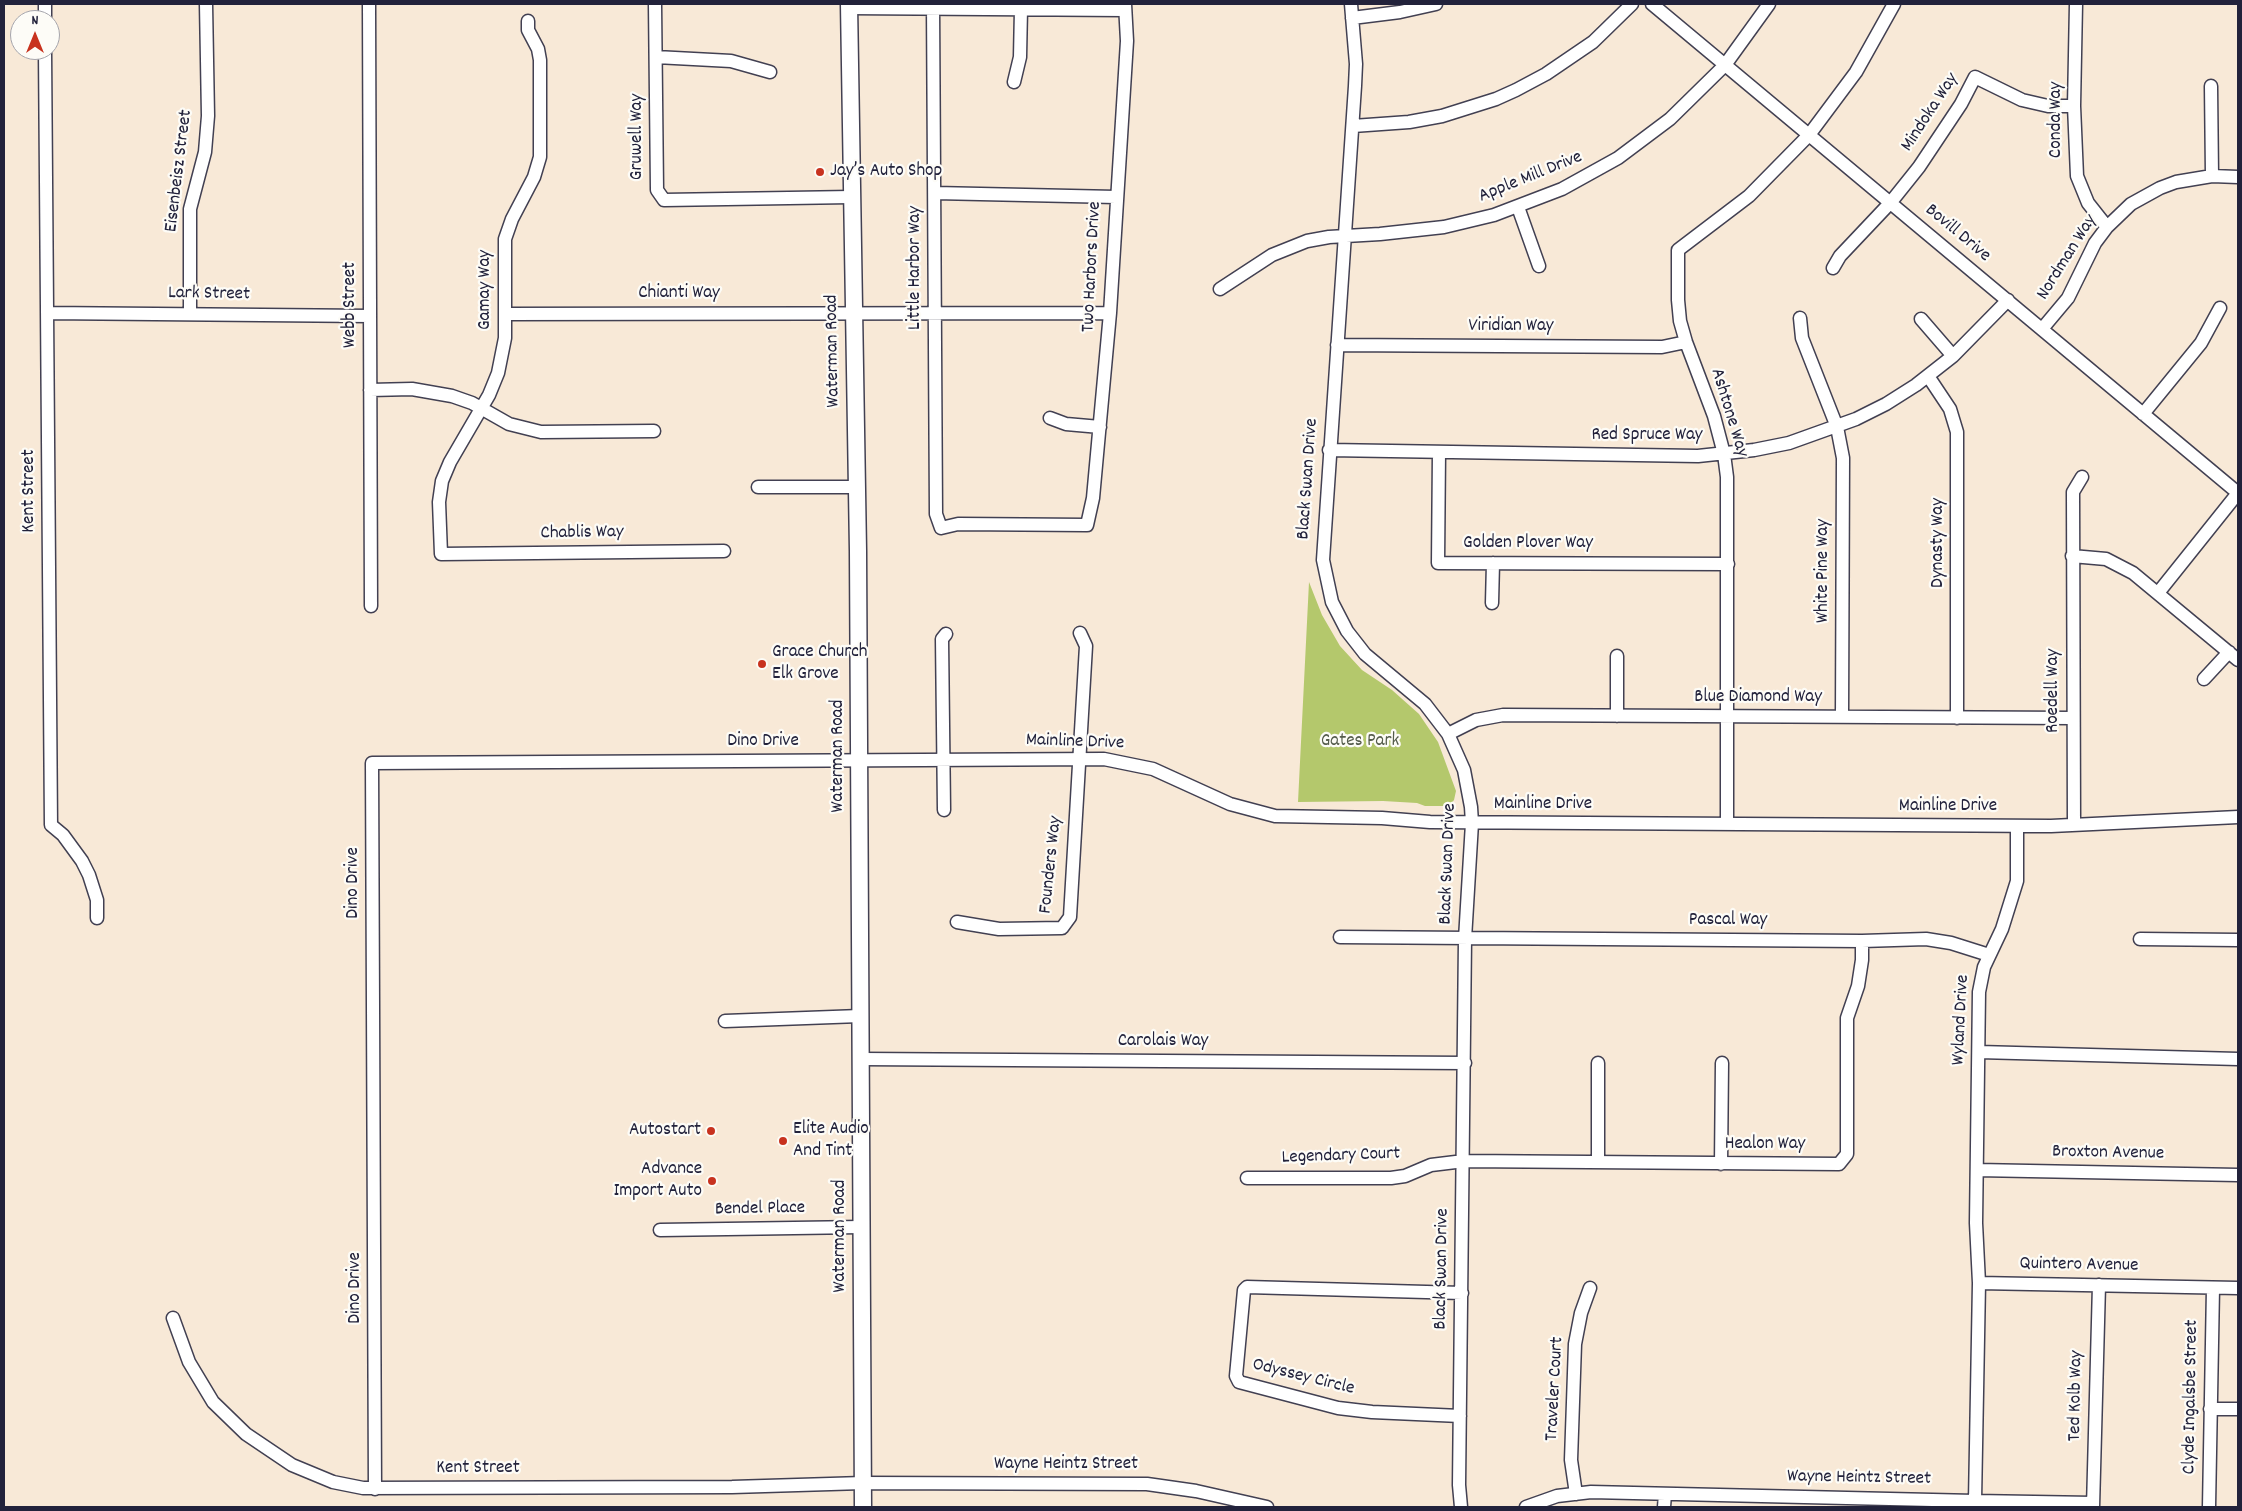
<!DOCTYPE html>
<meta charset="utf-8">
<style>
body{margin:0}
#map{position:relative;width:2242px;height:1511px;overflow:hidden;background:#f8e9d7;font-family:Dekko,sans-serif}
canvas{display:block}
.frame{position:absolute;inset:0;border:5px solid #22223b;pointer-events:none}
.north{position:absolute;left:10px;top:10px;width:50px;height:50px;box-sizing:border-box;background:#fdfcf7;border:1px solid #a5a5ac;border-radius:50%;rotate:0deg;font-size:14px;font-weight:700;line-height:20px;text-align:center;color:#22223b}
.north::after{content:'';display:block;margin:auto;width:18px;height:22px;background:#c8321e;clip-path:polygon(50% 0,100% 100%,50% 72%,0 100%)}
</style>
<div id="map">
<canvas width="2242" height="1511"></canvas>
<div class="frame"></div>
<div class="north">N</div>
</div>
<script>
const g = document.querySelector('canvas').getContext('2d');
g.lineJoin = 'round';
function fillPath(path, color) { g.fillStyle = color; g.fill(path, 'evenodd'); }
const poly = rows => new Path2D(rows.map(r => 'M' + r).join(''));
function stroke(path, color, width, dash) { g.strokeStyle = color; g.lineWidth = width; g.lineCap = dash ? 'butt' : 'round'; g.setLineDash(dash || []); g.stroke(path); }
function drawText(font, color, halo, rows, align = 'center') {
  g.font = font + ' Dekko,sans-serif'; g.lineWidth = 4.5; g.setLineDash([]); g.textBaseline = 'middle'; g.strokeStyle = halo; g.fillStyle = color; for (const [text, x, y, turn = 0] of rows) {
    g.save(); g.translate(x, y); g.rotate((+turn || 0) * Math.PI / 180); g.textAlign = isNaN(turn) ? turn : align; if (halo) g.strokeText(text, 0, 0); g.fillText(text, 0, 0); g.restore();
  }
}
fillPath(poly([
 [1309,582,1322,615,1340,646,1362,670,1392,690,1419,714,1438,742,1456,791,1454,800,1449,806,1425,806,1417,803,1383,801,1298,802]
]), '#b4c86c');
const minor = poly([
 [45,4,45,20],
 [369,4,371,606],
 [655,4,657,190,664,200,851,197],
 [933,4,936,514,941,528,958,524,1087,525,1093,498,1110,313,1127,41,1125,4],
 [1351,4,1356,64,1355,86,1323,560,1332,602,1347,631,1365,654,1425,704,1448,734,1464,770,1471,807,1472,823,1465,939,1459,1485,1461,1507],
 [1652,4,2238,493],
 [2076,4,2074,106,2077,176,2088,203,2107,227],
 [848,8,1125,10],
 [1352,18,1400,12,1436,4],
 [528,21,528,30,538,49,540,60,540,157,534,177,512,219,505,239,505,338,498,373,489,395,450,462,442,481,439,502,441,554,724,551],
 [45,50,51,825,63,835,82,861,89,875,97,900,97,918],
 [656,57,731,61,770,72],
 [1014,82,1020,57,1021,9],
 [2211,86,2212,176],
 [1353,126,1409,122,1442,116,1496,99,1516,90,1546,74,1593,42,1632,4],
 [935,193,1116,197],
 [1518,207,1539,266],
 [1833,268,1840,256,1891,202,1919,167,1961,104,1975,77,2022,100,2048,106,2074,106],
 [1220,289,1272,255,1307,241,1329,237,1380,234,1444,227,1494,215,1562,189,1618,158,1670,119,1725,65,1769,4],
 [47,313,370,316],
 [190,313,190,209,205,152,208,116,206,4],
 [505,314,1110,313],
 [1800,318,1802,338,1837,427,1843,458,1842,717],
 [1921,319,1953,356],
 [2042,329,2068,298,2095,243,2107,227,2131,204,2160,188,2176,182,2212,176,2238,177],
 [1337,345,1662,347,1686,342],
 [1928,376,1950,409,1957,432,1957,718],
 [370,390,412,389,452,396,472,403,509,424,541,432,654,431],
 [2143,414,2201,343,2220,308],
 [1050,418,1066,424,1100,427],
 [1329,450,1698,456,1754,450,1789,443,1856,419,1886,404,1916,385,1953,356,2008,300],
 [1439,452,1438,563,1728,564],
 [758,487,856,487],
 [2072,556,2106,559,2133,573,2238,660],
 [2158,593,2238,493],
 [1492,603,1493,563],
 [2204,679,2229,652],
 [1617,716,1617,656],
 [1448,734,1476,720,1503,715,2073,718],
 [944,810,942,639,946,634],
 [1727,824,1727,477,1724,454,1714,416,1686,342,1680,321,1678,300,1678,250,1749,196,1809,135,1856,72,1894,4],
 [2074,825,2073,492,2082,477],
 [2017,826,2017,881,2002,929,1984,967,1979,992,1976,1223,1979,1283,2238,1288],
 [957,922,999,929,1062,928,1070,917,1086,646,1080,633],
 [1340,937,1862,941,1926,939,1951,943,1989,955],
 [2140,939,2238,940],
 [725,1021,860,1016],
 [1979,1052,2238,1059],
 [861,1059,1465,1063],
 [1598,1063,1598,1161],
 [1721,1164,1722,1063],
 [1977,1170,2238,1175],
 [1247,1178,1391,1178,1405,1176,1431,1165,1464,1161,1839,1164,1847,1154,1847,1018,1858,986,1862,960,1862,941],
 [660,1230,861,1227],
 [173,1318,189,1362,213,1402,246,1434,292,1465,333,1482,363,1488,732,1487,863,1483,1147,1484,1196,1491,1267,1507],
 [2210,1409,2238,1409],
 [1460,1416,1372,1412,1338,1408,1239,1382,1236,1376,1244,1290,1247,1287,1462,1293],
 [375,1489,372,763,1104,759,1153,769,1230,804,1275,816,1382,818,1430,822,2051,826,2238,817],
 [1576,1494,1571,1460,1575,1344,1581,1313,1590,1288],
 [1526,1507,1557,1496,1591,1492,1975,1501,1979,1283],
 [1664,1507,1665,1494],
 [1975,1507,1975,1501,2093,1503],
 [2093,1507,2099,1285],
 [2209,1507,2213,1288]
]);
const major = poly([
 [849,4,858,551,863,1507]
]);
stroke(minor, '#424052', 15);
stroke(major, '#424052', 19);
stroke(minor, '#fff', 12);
stroke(major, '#fff', 16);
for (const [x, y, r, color] of [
 [820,172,5,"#c8321e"],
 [762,664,5,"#c8321e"],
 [711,1131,5,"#c8321e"],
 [783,1141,5,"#c8321e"],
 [712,1181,5,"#c8321e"]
]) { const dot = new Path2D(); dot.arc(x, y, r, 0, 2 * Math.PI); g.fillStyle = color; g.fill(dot); stroke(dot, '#fdfcf7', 2); }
drawText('19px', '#22223b', '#fdfcf7', [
 ["Mindoka Way",1931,113,-57],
 ["Conda Way",2057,120,-90],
 ["Gruwell Way",638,137,-90],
 ["Eisenbeisz Street",180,171,-83],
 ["Apple Mill Drive",1531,178,-22],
 ["Bovill Drive",1957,234,40],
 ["Nordman Way",2068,258,-58],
 ["Two Harbors Drive",1093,267,-87],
 ["Little Harbor Way",916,268,-90],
 ["Gamay Way",486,290,-90],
 ["Chianti Way",679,294],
 ["Lark Street",209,295,1],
 ["Webb Street",351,305,-90],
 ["Viridian Way",1511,327],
 ["Waterman Road",834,351,-91],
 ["Ashtone Way",1728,413,73],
 ["Red Spruce Way",1647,436],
 ["Black Swan Drive",1309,479,-86],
 ["Kent Street",30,491,-90],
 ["Chablis Way",582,534,-1],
 ["Dynasty Way",1939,543,-90],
 ["Golden Plover Way",1528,544],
 ["White Pine Way",1824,571,-90],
 ["Roedell Way",2054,691,-90],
 ["Blue Diamond Way",1758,698],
 ["Dino Drive",763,742],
 ["Mainline Drive",1075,743,2],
 ["Waterman Road",839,756,-90],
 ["Mainline Drive",1543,805],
 ["Mainline Drive",1948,807],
 ["Black Swan Drive",1449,864,-88],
 ["Founders Way",1052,865,-84],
 ["Dino Drive",354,883,-90],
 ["Pascal Way",1728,921],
 ["Wyland Drive",1962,1020,-87],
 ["Carolais Way",1163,1042],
 ["Healon Way",1765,1145],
 ["Broxton Avenue",2108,1154,1],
 ["Legendary Court",1341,1157,-2],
 ["Bendel Place",760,1210,-1],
 ["Waterman Road",841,1236,-90],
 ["Quintero Avenue",2079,1266,1],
 ["Black Swan Drive",1443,1269,-89],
 ["Dino Drive",356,1288,-90],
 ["Odyssey Circle",1303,1378,14],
 ["Traveler Court",1556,1389,-87],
 ["Ted Kolb Way",2077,1396,-89],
 ["Clyde Ingalsbe Street",2192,1397,-89],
 ["Wayne Heintz Street",1066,1465],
 ["Kent Street",478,1469],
 ["Wayne Heintz Street",1859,1479,1]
]);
drawText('19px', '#22223b', '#fdfcf7', [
 ["Jay’s Auto Shop",830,172],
 ["Grace Church",772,653],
 ["Elk Grove",772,675],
 ["Elite Audio",793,1130],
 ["And Tint",793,1152],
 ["Autostart",701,1131,"right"],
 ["Advance",702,1170,"right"],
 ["Import Auto",702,1192,"right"]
], 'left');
drawText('19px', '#555c4c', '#fdfcf7', [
 ["Gates Park",1360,742]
]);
</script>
